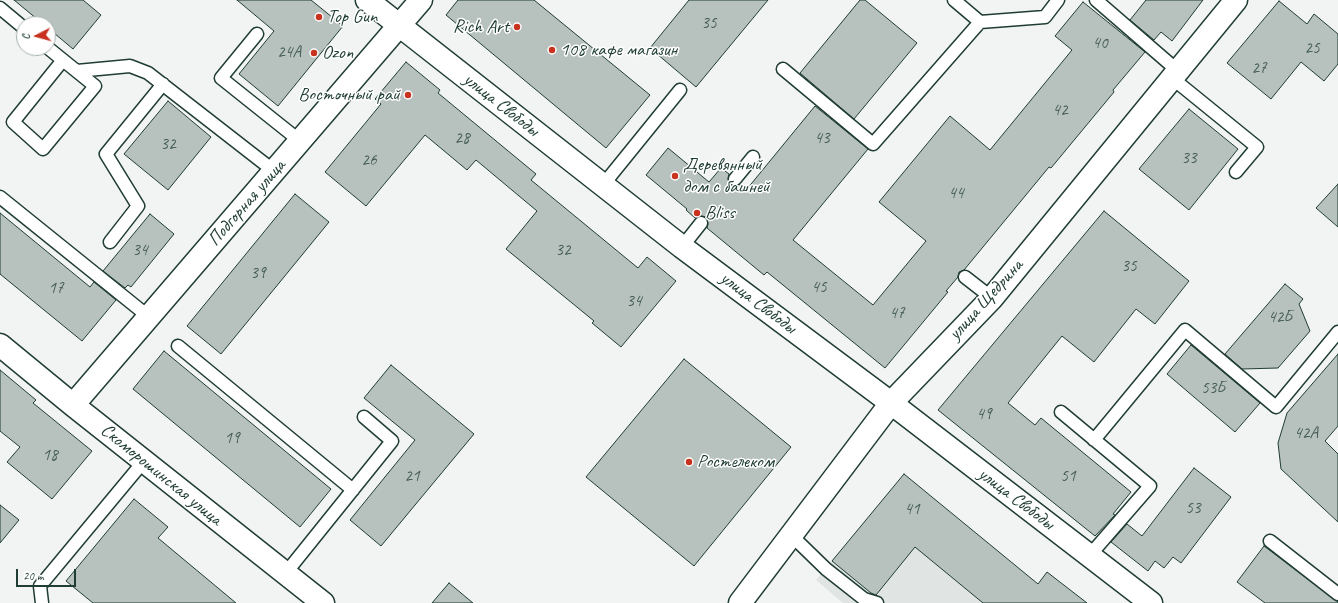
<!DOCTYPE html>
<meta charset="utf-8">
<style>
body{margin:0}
#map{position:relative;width:1338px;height:603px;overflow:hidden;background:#f2f3f3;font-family:Caveat,sans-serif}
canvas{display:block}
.north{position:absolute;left:16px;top:16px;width:40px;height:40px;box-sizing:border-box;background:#fff;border:1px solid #a5b1ae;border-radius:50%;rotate:264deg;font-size:11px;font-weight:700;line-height:16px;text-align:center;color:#1f3d34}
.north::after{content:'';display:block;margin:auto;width:14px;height:18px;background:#c8321e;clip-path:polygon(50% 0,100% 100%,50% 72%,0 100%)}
.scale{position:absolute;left:16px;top:569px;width:60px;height:18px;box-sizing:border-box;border:2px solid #1f3d34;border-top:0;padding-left:5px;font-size:12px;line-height:14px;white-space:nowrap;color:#1f3d34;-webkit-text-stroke:3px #fff;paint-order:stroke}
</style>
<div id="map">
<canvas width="1338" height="603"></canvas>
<div class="north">С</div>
<div class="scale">20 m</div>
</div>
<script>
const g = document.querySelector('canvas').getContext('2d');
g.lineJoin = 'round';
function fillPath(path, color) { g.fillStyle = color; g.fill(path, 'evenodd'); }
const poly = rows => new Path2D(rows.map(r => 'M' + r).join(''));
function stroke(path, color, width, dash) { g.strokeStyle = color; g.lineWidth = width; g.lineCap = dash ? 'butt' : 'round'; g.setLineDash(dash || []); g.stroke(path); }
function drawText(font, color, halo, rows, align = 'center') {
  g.font = font + ' Caveat,sans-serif'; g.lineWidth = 3; g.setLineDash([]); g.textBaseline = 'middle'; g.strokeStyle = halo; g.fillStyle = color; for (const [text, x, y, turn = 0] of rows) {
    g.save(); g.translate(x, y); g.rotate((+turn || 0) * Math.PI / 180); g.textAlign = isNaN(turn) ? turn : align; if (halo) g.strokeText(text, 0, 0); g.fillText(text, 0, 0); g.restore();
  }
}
fillPath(poly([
 [904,474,1038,584,1087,603,843,603,816,580]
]), '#e0e4e3');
const building = poly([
 [14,0,83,0,101,15,73,49,48,28,48,24,43,24,14,0],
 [237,0,311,0,343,26,278,106,239,74,274,31,237,0],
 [458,0,534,0,650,95,606,148,446,15,458,0],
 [689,0,768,0,696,87,650,48,689,0],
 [860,0,865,0,917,43,854,119,800,73,860,0],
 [1146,0,1203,0,1172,41,1161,32,1154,40,1130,20,1146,0],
 [1279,1,1307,24,1314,14,1338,34,1338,64,1324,81,1301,62,1271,99,1227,63,1279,1],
 [1083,2,1145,52,1113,90,1114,92,1051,168,1049,167,964,270,959,272,958,277,946,291,948,292,885,368,767,272,764,275,707,228,708,224,706,217,702,216,695,218,686,210,687,209,646,175,668,148,709,182,721,168,729,174,728,178,730,185,734,186,741,184,747,189,815,106,868,149,793,240,873,305,926,241,879,202,950,116,990,150,1072,50,1055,36,1083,2],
 [406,62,440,90,438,93,536,174,531,180,638,268,647,257,676,281,621,347,592,323,594,321,506,249,537,211,476,160,467,170,425,135,366,206,325,172,381,104,375,99,406,62],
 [168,101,211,137,168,190,124,154,168,101],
 [1189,109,1238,149,1189,210,1139,169,1189,109],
 [1338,184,1338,227,1316,208,1338,184],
 [295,194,329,222,221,354,187,326,295,194],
 [1104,211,1189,281,1155,324,1136,309,1094,362,1062,336,1008,403,1035,425,1041,418,1131,492,1113,514,1115,515,1095,536,938,410,1104,211],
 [0,213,90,287,94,282,116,300,82,341,0,274,0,213],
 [150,214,174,234,131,287,128,285,125,288,103,271,150,214],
 [1285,284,1303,299,1299,304,1310,331,1278,368,1242,369,1225,354,1285,284],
 [1191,345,1260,403,1235,432,1167,374,1191,345],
 [164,351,331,489,300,527,133,389,164,351],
 [1338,354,1338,426,1325,441,1338,454,1338,522,1281,469,1278,443,1287,413,1338,354],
 [684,359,791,447,694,566,586,477,684,359],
 [391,365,474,434,381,546,350,520,415,440,364,398,391,365],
 [0,370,36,400,33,403,92,451,52,499,7,462,20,447,0,431,0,370],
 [1194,468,1231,497,1181,563,1173,557,1164,568,1155,561,1148,571,1111,542,1127,524,1142,536,1194,468],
 [904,474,1038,584,1047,572,1087,603,983,603,915,547,876,595,871,593,832,561,904,474],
 [134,499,168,527,158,538,236,603,93,603,66,581,134,499],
 [0,505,19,520,0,543,0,505],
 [1264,546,1338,602,1338,603,1265,603,1237,582,1264,546],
 [449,583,473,603,432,603,449,583]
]);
fillPath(building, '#b7c1bd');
stroke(building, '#1f3d34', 1);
const service = poly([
 [954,0,980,22,1045,17,1058,0],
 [1096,0,1178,71],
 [0,8,24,28],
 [257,34,221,78,300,141],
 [48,48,95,86,43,149,13,122,63,60],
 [783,69,873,144,980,22],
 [77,71,130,66,148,73,274,171],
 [1172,78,1257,147,1236,172],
 [735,179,753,157],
 [603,185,680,90],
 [0,197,149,317],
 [110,242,138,206,106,154,163,84],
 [682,247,701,223],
 [965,277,992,298],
 [178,346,353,490],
 [1061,412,1150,486,1090,555],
 [1094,440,1185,330,1276,407,1338,332],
 [791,535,826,569,864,599,877,603],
 [1270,541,1338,594],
 [285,574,392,441,364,417],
 [42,603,40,586,144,461]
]);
const minor = poly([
 [0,345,73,405,323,603],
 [73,405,421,0],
 [740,603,891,403,992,298,1236,0]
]);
const tertiary = poly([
 [367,0,682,247,891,403,1151,603]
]);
stroke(service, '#1f3d34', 15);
stroke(minor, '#1f3d34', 25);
stroke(tertiary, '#1f3d34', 25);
stroke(service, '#fff', 12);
stroke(minor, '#fff', 22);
stroke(tertiary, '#fff', 22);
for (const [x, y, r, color] of [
 [319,17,4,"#c8321e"],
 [517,27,4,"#c8321e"],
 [552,50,4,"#c8321e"],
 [314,53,4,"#c8321e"],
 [408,95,4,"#c8321e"],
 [675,176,4,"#c8321e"],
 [697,213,4,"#c8321e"],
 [689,462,4,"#c8321e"]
]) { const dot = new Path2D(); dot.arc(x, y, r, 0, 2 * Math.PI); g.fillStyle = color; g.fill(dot); stroke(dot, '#fff', 1.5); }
drawText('17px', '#455e56', null, [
 ["35",709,24],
 ["40",1100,44],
 ["25",1312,49],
 ["24А",289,53],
 ["27",1259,69],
 ["42",1060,111],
 ["28",462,139],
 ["43",822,139],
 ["32",168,145],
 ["33",1189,159],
 ["26",369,161],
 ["44",956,194],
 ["34",140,251],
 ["32",563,251],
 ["35",1129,267],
 ["39",258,274],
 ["45",819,288],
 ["17",56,289],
 ["34",634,302],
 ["47",897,314],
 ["42Б",1280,318],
 ["53Б",1213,389],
 ["49",984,415],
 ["42А",1306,434],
 ["19",232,439],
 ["18",50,456],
 ["21",412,477],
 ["51",1068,477],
 ["53",1193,509],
 ["41",912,510]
]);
drawText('19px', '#1f3d34', '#fff', [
 ["Top Gun",327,17],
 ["Rich Art",509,27,"right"],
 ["108 кафе магазин",560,50],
 ["Ozon",322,53],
 ["Восточный рай",400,95,"right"],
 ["Деревянный",683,165],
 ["дом с башней",683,187],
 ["Bliss",705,213],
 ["Ростелеком",697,462]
], 'left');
drawText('19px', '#1f3d34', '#fff', [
 ["улица Свободы",501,105,38],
 ["Подгорная улица",247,203,-49],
 ["улица Щедрина",986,300,-48],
 ["улица Свободы",758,303,37],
 ["Скоморошинская улица",161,475,39],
 ["улица Свободы",1016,499,37]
]);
</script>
